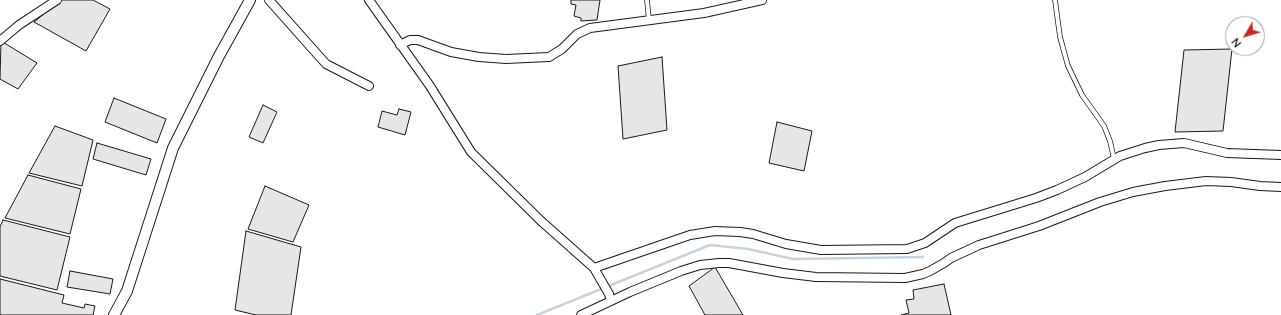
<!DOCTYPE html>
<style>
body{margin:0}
#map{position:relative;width:1281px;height:315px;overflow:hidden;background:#fff;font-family:Quicksand,sans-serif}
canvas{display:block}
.north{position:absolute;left:1225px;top:16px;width:40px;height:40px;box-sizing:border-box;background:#fff;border:1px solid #a3a3a3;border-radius:50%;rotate:232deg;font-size:11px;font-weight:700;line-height:16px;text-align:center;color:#1a1a1a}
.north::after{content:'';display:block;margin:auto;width:14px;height:18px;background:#c62828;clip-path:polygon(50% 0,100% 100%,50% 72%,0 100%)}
</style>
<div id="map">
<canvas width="1281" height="315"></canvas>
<div class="north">N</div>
</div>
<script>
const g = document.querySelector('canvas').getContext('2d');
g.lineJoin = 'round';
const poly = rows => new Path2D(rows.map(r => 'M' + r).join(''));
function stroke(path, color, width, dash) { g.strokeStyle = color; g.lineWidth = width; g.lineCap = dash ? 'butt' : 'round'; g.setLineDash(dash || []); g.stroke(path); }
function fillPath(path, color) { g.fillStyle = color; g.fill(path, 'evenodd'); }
stroke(poly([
 [537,315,710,245,748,249,793,259,923,257]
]), '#c6d2dc', 2.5);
const building = poly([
 [61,0,93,0,110,9,86,51,34,22,61,0],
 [571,0,600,0,597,20,581,21,581,18,574,16,576,5,571,4,571,0],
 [1,41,37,63,18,89,0,79,1,41],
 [1232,49,1223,131,1175,132,1184,50,1232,49],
 [662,57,667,130,623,139,618,66,662,57],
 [114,98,166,119,157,143,105,122,114,98],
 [263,105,277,112,263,143,249,137,263,105],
 [399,109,411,112,405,135,378,127,382,111,397,115,399,109],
 [777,122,812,131,804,171,769,163,777,122],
 [55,126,93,140,82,186,29,173,55,126],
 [97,143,151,159,146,175,93,159,97,143],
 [28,175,81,189,70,234,5,218,28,175],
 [265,186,309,205,293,242,248,229,265,186],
 [3,220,70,237,57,290,0,276,0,227,3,220],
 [246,231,301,247,291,315,256,315,235,310,246,231],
 [715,267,743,315,705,315,689,286,715,267],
 [70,271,113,279,110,294,67,287,70,271],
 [0,279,64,295,62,303,84,308,85,304,95,306,93,315,0,315,0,279],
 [944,284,951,315,901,315,909,313,906,300,914,299,913,290,944,284]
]);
fillPath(building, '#e6e6e6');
stroke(building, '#1a1a1a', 1);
const service = poly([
 [647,0,649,20],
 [1055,0,1060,37,1068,66,1082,95,1104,126,1110,141,1114,159]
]);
const minor = poly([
 [269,0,326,64,369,86],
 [369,0,430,86,471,152,541,221,594,268,609,294,611,301],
 [0,41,19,25,57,0],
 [400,45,410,40,418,40,451,52,479,57,506,59,549,57,562,49,577,34,590,28,704,13,762,0],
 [594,268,690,235,715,231,740,232,753,234,786,244,821,250,907,249,925,243,955,223,1036,198,1057,190,1085,177,1120,156,1145,148,1159,145,1184,143,1227,153,1281,155],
 [581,315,630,292,681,271,700,265,719,263,729,263,783,273,816,277,905,278,923,274,930,271,944,263,951,258,979,245,1039,226,1100,202,1133,192,1165,186,1206,181,1231,182,1260,186,1281,187]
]);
const tertiary = poly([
 [114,315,127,291,173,148,219,56,250,0]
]);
stroke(service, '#1a1a1a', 5.5);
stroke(minor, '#1a1a1a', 10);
stroke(tertiary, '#1a1a1a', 12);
stroke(service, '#fff', 4);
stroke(minor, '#fff', 8);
stroke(tertiary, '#fff', 10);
</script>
